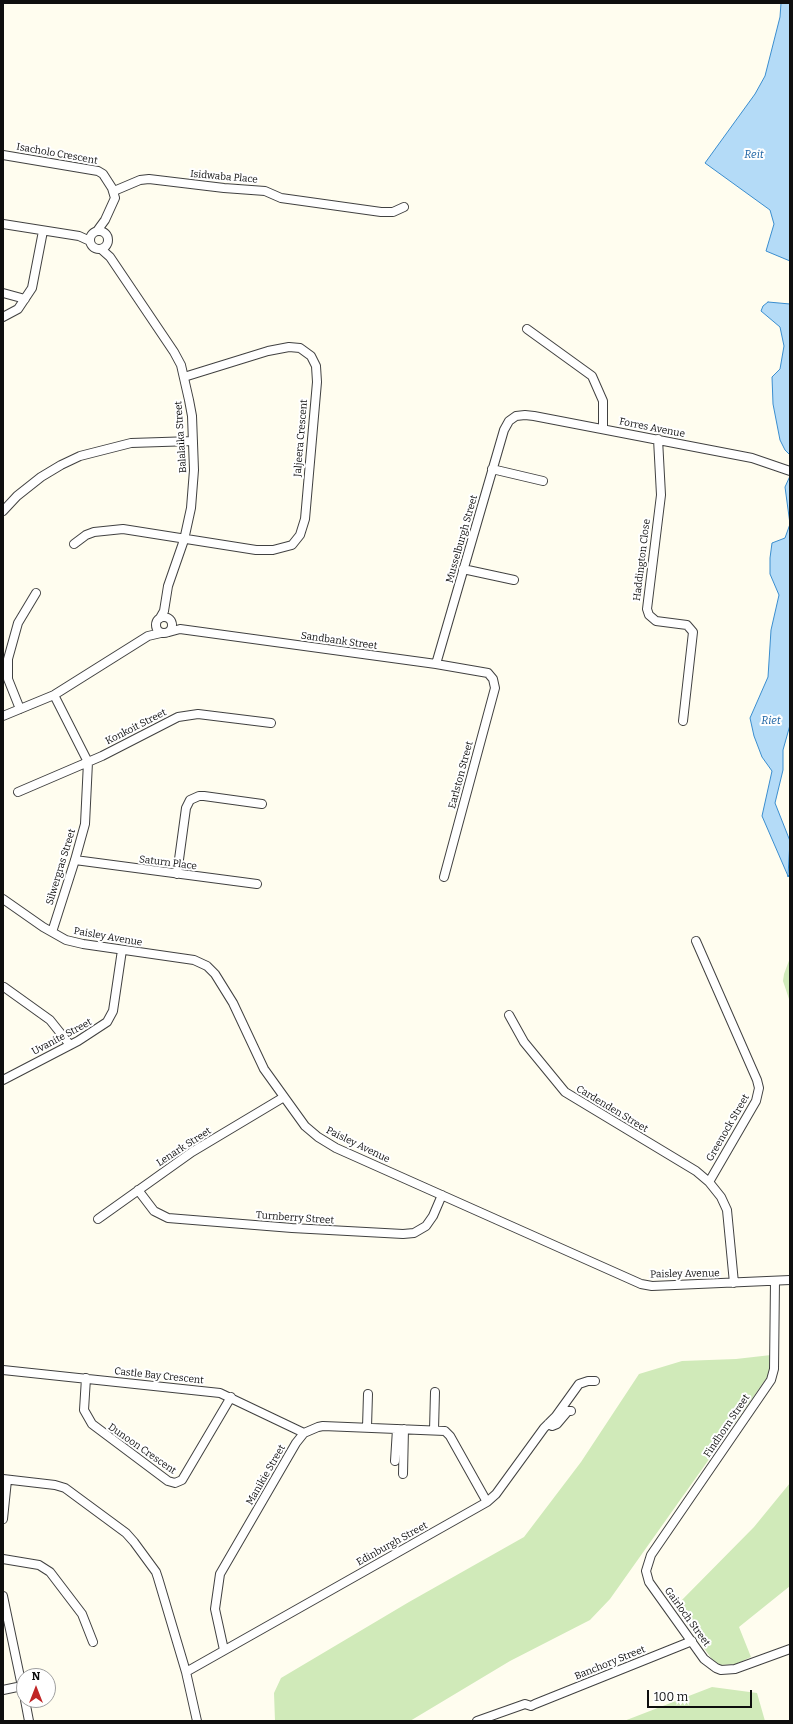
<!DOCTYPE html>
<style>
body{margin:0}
#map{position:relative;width:793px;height:1724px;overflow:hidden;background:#fffdef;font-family:Bitter,serif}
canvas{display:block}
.frame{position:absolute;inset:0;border:4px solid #0e0e0e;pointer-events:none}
.north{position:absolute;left:16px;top:1668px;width:40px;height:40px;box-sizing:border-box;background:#fff;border:1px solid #9f9f9f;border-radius:50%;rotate:0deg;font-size:11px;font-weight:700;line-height:16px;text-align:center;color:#0e0e0e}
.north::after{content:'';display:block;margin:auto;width:14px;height:18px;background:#c02526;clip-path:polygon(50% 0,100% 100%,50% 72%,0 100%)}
.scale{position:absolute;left:647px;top:1690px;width:105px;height:18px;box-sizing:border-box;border:2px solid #0e0e0e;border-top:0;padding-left:5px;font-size:12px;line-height:14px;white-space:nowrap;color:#0e0e0e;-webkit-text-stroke:3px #fff;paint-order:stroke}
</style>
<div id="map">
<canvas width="793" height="1724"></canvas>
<div class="frame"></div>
<div class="north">N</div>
<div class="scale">100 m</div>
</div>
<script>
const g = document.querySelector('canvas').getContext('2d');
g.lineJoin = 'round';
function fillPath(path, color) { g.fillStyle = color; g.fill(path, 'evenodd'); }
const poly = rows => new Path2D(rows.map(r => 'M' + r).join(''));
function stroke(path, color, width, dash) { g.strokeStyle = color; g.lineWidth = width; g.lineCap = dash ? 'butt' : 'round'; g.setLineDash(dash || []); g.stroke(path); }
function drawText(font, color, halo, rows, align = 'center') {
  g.font = font + ' Bitter,serif'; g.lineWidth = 4; g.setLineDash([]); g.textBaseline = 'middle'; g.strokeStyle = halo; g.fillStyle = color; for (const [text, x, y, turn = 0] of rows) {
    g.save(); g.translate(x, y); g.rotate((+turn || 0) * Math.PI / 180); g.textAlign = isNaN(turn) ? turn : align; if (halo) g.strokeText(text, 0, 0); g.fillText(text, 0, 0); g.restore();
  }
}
fillPath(poly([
 [790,958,790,1002,783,981,784,974],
 [771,1355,768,1376,610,1599,590,1620,510,1661,410,1721,275,1721,274,1693,281,1678,409,1602,524,1537,581,1462,639,1374,682,1361,736,1359],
 [790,1483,790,1586,739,1627,751,1657,736,1664,720,1665,711,1658,675,1607,754,1527],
 [712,1687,757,1693,765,1721,624,1721]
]), '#d0eab9');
const water = poly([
 [781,3,790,3,790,261,766,251,774,224,770,210,705,163,755,94,765,76,780,17,781,3],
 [768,302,790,304,790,455,785,450,780,440,773,404,772,377,780,369,784,346,780,327,761,311,763,306,768,302],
 [790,476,790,725,783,750,783,770,775,803,790,841,788,876,762,816,772,771,762,757,754,736,750,718,768,677,771,630,779,595,770,574,770,558,772,543,785,538,790,524,785,487,790,476]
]);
fillPath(water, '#b4dbf7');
stroke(water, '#3a8dce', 1);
stroke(poly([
 [788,876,790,876]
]), '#3a8dce', 2);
const minor = poly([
 [3,155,98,171,103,174,112,188,115,198,105,220,97,231],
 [114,191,140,180,149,179,224,188,265,191,281,198,381,212,393,212,404,207],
 [3,224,79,236,90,241],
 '90 240a9 9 0 1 1 18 0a9 9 0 1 1-18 0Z',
 [101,249,110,257,174,352,181,365,189,400,192,416,194,470,191,508,184,540,168,586,164,611,160,618],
 [3,293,25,299],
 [3,317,18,309,32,288,43,231],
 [527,329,592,376,603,401,603,429],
 [658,439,661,495,647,609,649,615,656,621,687,625,693,632,683,721],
 [492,469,543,481],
 [3,511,17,496,41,477,61,465,80,456,131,443,193,441],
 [74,544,86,535,94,532,123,529,256,550,273,550,292,545,300,535,305,519,317,382,316,366,311,356,300,348,289,347,268,351,184,377],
 [463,569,514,580],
 '156 625a8 8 0 1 1 16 0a8 8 0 1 1-16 0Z',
 [169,632,180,629,436,664,488,673,493,679,495,688,444,877],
 [436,664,504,430,509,421,516,416,525,415,534,416,752,458,790,471],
 [20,709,8,679,8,659,18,623,36,593],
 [3,716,54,695,148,636,161,633],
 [18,792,102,756,178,717,198,714,271,723],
 [75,860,257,884],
 [177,874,186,808,190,800,199,796,204,796,262,804],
 [3,899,43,927,66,940,83,944,194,960,207,966,215,974,233,1003,264,1069,305,1126,318,1137,336,1148,641,1284,652,1286,790,1280],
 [52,932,75,860,85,824,88,762,54,695],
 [696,941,757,1080,759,1088,756,1101,709,1182],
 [4,987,50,1020,70,1045],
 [509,1015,524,1042,565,1092,696,1171,709,1182,721,1197,727,1210,734,1283],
 [3,1080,78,1041,107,1022,113,1011,122,950],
 [138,1190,154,1211,168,1218,292,1228,403,1234,414,1233,426,1226,433,1216,442,1195],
 [98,1219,192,1152,284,1097],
 [775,1281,774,1369,771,1380,651,1555,646,1571,649,1582,704,1659,716,1668,721,1670,735,1669,790,1649],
 [3,1370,220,1393,304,1433],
 [86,1378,84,1410,92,1424,168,1481,175,1483,182,1480,231,1397],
 [548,1424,552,1426,557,1424,568,1411,571,1411],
 [367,1427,368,1394],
 [434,1430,435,1392],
 [395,1461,397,1429],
 [403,1474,404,1429],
 [3,1479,55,1485,65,1488,126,1533,134,1542,156,1572,158,1578,186,1672,197,1721],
 [3,1519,7,1480],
 [3,1559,39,1565,50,1572,82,1614,93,1642],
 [3,1596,24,1696],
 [224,1650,215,1609,220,1574,296,1443,304,1433,318,1427,323,1426,445,1431,450,1436,487,1502],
 [186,1672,487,1502,496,1494,544,1428,556,1416,579,1384,588,1381,595,1381],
 [3,1690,22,1686],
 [25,1700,29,1721],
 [477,1721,525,1704,531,1706,535,1704,692,1641]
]);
stroke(minor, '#414141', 10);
stroke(minor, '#fff', 8);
drawText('10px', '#0e0e0e', '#fff', [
 ["Isacholo Crescent",57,154,10],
 ["Isidwaba Place",224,177,5],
 ["Forres Avenue",652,428,11],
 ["Balalaika Street",181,437,-94],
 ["Jaljeera Crescent",301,438,-85],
 ["Musselburgh Street",462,539,-74],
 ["Haddington Close",642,560,-83],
 ["Sandbank Street",339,641,8],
 ["Konkoit Street",136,727,-27],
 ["Earlston Street",461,775,-75],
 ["Saturn Place",168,863,7],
 ["Silwergras Street",61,867,-73],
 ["Paisley Avenue",108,937,10],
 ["Uvanite Street",62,1037,-28],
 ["Cardenden Street",612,1109,31],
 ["Greenock Street",728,1128,-60],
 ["Paisley Avenue",358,1145,26],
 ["Lenark Street",184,1147,-33],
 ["Turnberry Street",295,1218,4],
 ["Paisley Avenue",685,1274,-1],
 ["Castle Bay Crescent",159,1376,6],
 ["Findhorn Street",727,1426,-56],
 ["Dunoon Crescent",142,1449,35],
 ["Manikie Street",266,1475,-60],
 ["Edinburgh Street",392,1544,-29],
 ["Gairloch Street",687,1617,54],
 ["Banchory Street",610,1663,-22]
]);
drawText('italic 11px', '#165fa1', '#fff', [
 ["Reit",754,155],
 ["Riet",771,721]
]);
</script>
